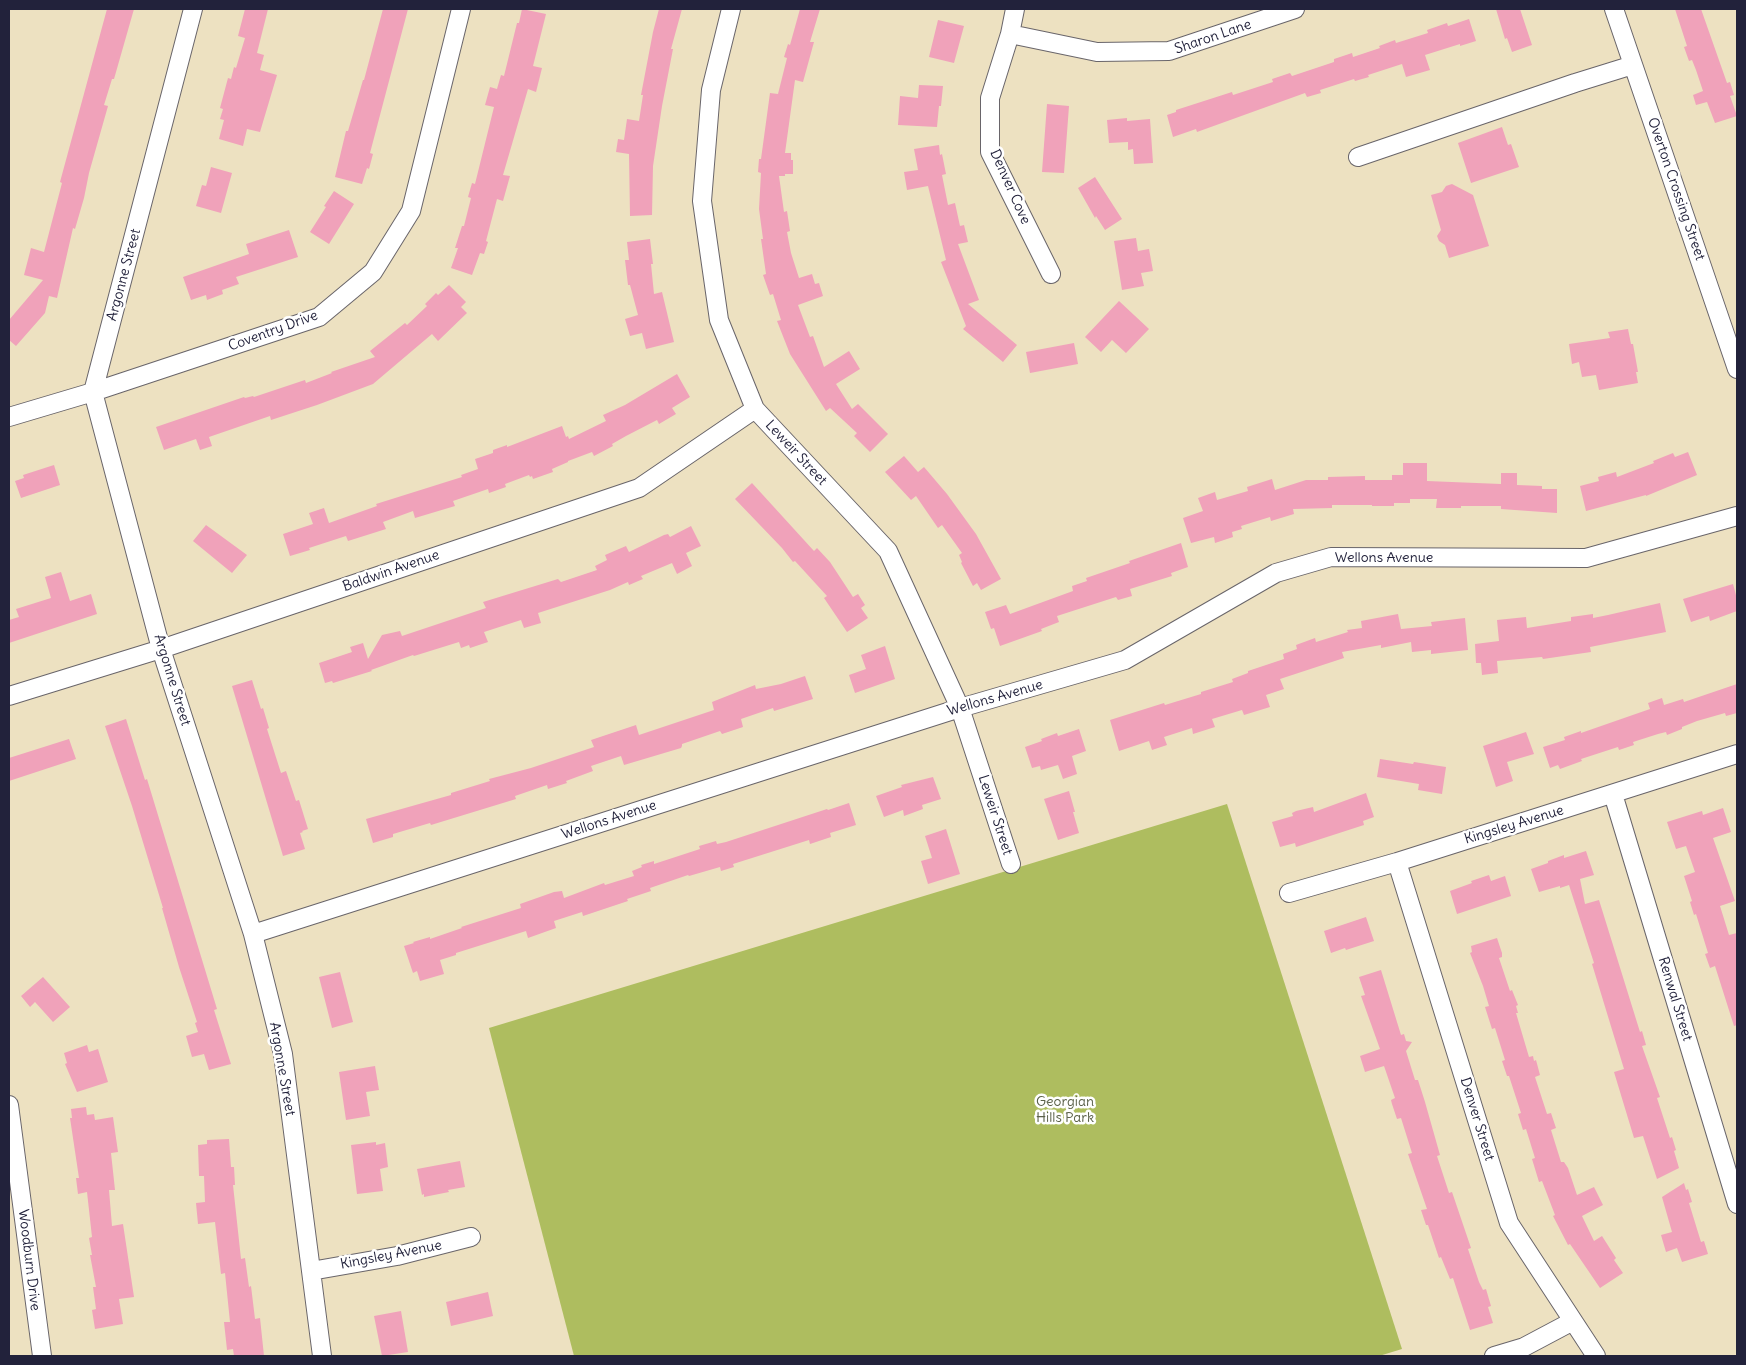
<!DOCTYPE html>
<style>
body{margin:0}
#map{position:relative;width:1746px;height:1365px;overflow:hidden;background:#ede1c1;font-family:Delius,sans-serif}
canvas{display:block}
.frame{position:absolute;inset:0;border:10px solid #22223b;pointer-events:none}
</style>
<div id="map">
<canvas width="1746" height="1365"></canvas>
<div class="frame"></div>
</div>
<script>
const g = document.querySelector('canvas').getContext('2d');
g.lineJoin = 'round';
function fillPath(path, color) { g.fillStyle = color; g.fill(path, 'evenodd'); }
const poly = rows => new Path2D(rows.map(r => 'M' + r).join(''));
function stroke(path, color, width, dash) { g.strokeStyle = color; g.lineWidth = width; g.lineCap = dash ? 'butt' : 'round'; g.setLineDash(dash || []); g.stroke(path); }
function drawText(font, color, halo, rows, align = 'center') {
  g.font = font + ' Delius,sans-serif'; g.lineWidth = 5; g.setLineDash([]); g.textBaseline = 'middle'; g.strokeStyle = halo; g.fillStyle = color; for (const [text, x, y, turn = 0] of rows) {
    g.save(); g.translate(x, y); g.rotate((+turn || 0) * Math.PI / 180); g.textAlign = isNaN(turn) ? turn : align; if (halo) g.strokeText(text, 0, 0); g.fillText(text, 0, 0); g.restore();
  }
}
fillPath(poly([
 [1227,804,1402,1349,1379,1356,574,1356,489,1028]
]), '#aebd5f');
fillPath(poly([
 [107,9,134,9,114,79,112,79,104,105,108,106,89,173,84,198,75,229,73,228,57,298,49,296,45,313,16,346,9,340,9,320,43,280,24,275,31,248,44,252,62,183,60,182],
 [245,9,268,9,257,53,264,55,260,70,277,75,260,132,247,129,243,146,219,139,224,120,220,119,223,109,220,108,228,78,231,79,234,67,236,68,245,38,238,36],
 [383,9,408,9,370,153,373,154,369,169,367,168,362,184,335,177,346,131,348,131,363,80,364,80],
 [522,9,546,14,533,66,542,68,536,92,528,89,503,175,510,176,503,201,497,199,486,241,488,242,484,254,480,253,472,275,451,268,458,248,455,248,462,226,464,226,471,198,468,197,472,183,475,184,494,107,485,105,490,87,497,89,501,75,504,76,517,23,519,23],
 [659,9,682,9,671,49,673,49,662,106,653,166,652,215,630,216,629,154,616,152,618,139,624,140,627,119,639,121,643,95,641,95,653,32],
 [800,9,820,9,810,42,814,42,803,82,795,80,785,153,791,153,791,160,793,160,793,174,785,174,785,176,779,176,784,212,787,211,790,231,787,232,791,253,799,278,812,274,815,284,819,283,823,296,798,305,810,337,813,336,824,367,849,351,860,369,836,384,852,409,858,404,888,434,870,452,854,436,857,433,830,408,826,411,790,354,777,321,781,320,773,294,770,295,763,275,766,274,761,239,763,239,759,209,761,173,758,172,759,159,761,159,770,93,778,94,787,58,784,57,788,44,790,45],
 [1496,9,1520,9,1532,45,1512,52,1507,38,1505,39],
 [1675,9,1701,9,1727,83,1730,82,1734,95,1730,96,1737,116,1715,123,1707,102,1696,105,1693,95,1703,91,1696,70,1692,60,1689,61,1684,47,1687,46],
 [1469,19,1476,41,1460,46,1460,44,1425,55,1430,70,1406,77,1402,64,1368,75,1369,77,1355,81,1354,79,1320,90,1321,93,1307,97,1305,93,1197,132,1196,129,1173,137,1167,115,1176,112,1176,110,1232,92,1233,95,1273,82,1272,79,1290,73,1292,76,1334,62,1334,59,1352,53,1353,57,1380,48,1379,46,1395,40,1396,43,1428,33,1427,30,1447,23,1448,26],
 [938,20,964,26,954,63,929,57],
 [919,85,943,86,941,106,939,106,937,127,898,125,900,96,918,98],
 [1047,104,1069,106,1064,173,1042,172],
 [1127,118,1127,121,1150,119,1153,163,1134,164,1133,149,1128,150,1128,142,1109,143,1107,120],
 [1502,127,1508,145,1511,144,1519,167,1471,183,1458,143],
 [939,145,940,155,942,154,946,174,942,175,948,205,955,203,960,226,964,225,968,242,958,244,979,300,968,304,1017,345,1003,362,963,329,966,326,941,262,946,260,928,186,907,190,904,172,918,170,914,149],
 [211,167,232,173,221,213,196,206,202,185,206,186],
 [1095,177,1122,219,1105,230,1096,216,1095,218,1078,188],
 [1452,184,1473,195,1489,246,1449,258,1445,245,1439,241,1437,236,1441,230,1431,195,1442,192,1446,186],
 [334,191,354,204,329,244,310,232,326,207,324,206],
 [289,230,298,257,236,277,239,284,222,290,223,294,207,300,206,295,191,300,183,277,249,254,246,244],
 [1136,238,1138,251,1149,249,1153,271,1141,273,1144,286,1122,290,1114,241],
 [650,239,653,264,651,264,654,294,662,292,674,342,646,349,642,333,630,336,625,319,638,315,630,285,628,285,625,260,629,260,627,242],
 [449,285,466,302,461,307,467,313,438,341,432,334,373,384,317,405,271,420,270,416,209,437,212,446,200,450,196,439,164,450,156,427,244,397,245,398,253,396,254,397,305,380,306,383,332,373,331,372,375,357,370,351,405,323,407,325,427,306,425,304,436,293,438,295],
 [1119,301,1149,329,1126,353,1112,340,1101,352,1085,337],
 [1628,329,1631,344,1633,344,1638,372,1636,372,1638,383,1599,390,1596,375,1582,377,1579,362,1572,364,1569,344,1610,338,1608,332],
 [1074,343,1078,364,1030,373,1026,352],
 [677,374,690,397,672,408,676,414,659,424,657,420,626,436,612,444,613,446,594,456,592,452,568,461,568,462,552,469,553,472,533,479,532,476,530,477,529,475,505,484,506,487,489,493,488,489,453,501,455,506,415,518,413,511,383,522,386,529,348,541,346,536,309,548,310,550,290,556,283,534,313,524,309,513,324,508,329,523,377,506,376,504,462,477,461,475,478,469,475,459,493,453,493,450,507,445,507,447,562,426,566,437,568,436,569,439,606,421,603,415,625,405],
 [1688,452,1697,475,1646,496,1646,495,1586,511,1580,486,1599,481,1598,477,1616,472,1617,477,1654,463,1653,461,1673,453,1675,457],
 [904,456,918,472,924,467,947,494,976,534,1001,579,981,590,977,583,973,586,961,563,962,562,959,555,962,553,942,525,938,528,916,496,911,500,885,472],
 [1403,463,1427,463,1427,481,1501,484,1501,473,1517,473,1517,485,1542,486,1542,489,1557,489,1557,513,1501,509,1501,506,1461,506,1461,508,1436,508,1437,499,1410,499,1410,503,1394,503,1394,506,1372,506,1372,505,1332,505,1332,508,1293,509,1294,514,1271,521,1270,517,1241,526,1242,529,1232,532,1233,537,1215,543,1214,537,1191,543,1183,518,1203,511,1198,498,1215,492,1217,500,1248,491,1247,487,1272,479,1275,490,1306,480,1328,480,1328,477,1365,476,1365,480,1392,480,1392,475,1403,475],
 [54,465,60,485,21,498,15,481,24,478,23,475],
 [752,483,814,551,817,548,830,562,853,597,858,594,865,605,861,608,868,618,847,632,824,598,827,596,795,561,793,562,782,548,735,499],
 [206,525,247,555,232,573,193,541],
 [691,526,701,546,686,553,692,566,677,574,672,563,641,576,643,579,629,585,628,582,610,590,538,613,541,623,524,628,521,620,484,632,488,642,470,648,469,645,461,648,459,642,414,656,413,655,371,670,372,671,333,683,332,681,325,683,319,663,352,652,350,647,363,643,368,659,382,635,400,631,402,636,486,608,483,602,558,579,561,582,597,570,595,566,607,560,605,555,626,546,629,552,664,535,668,534,670,537],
 [1181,543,1188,567,1171,573,1172,576,1130,589,1132,596,1118,600,1116,597,1057,616,1059,622,1041,629,1042,631,1000,646,994,628,991,629,985,612,1006,605,1010,614,1073,591,1072,586,1087,581,1086,578,1130,563,1129,561],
 [61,572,70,601,91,594,97,614,9,643,9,620,19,617,16,609,51,598,45,577],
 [1733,584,1737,599,1737,611,1710,621,1709,616,1691,622,1683,599],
 [1660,603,1666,632,1590,647,1591,652,1543,659,1542,657,1497,661,1498,673,1482,675,1481,663,1476,663,1475,644,1499,641,1497,620,1526,617,1527,628,1571,621,1571,617,1593,614,1593,618,1608,615],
 [1398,614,1401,629,1432,626,1431,622,1465,618,1468,650,1431,654,1431,650,1412,652,1411,642,1381,648,1381,645,1342,652,1344,658,1280,679,1284,689,1266,695,1270,707,1244,715,1242,710,1212,719,1215,727,1193,734,1192,728,1164,737,1167,745,1152,750,1149,741,1119,751,1110,720,1164,703,1165,705,1201,694,1201,692,1233,682,1232,679,1248,673,1248,671,1284,659,1283,654,1297,649,1296,645,1315,638,1316,642,1348,632,1347,630,1362,628,1361,621],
 [885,646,895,679,855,693,849,675,866,669,861,655],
 [805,676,813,699,774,711,773,708,741,719,743,727,722,734,720,731,682,744,682,746,681,748,624,765,621,756,591,766,593,771,566,781,567,783,548,789,547,785,515,796,516,799,431,825,430,823,393,834,393,837,373,843,366,819,451,795,451,793,490,781,489,779,531,768,594,747,591,740,636,725,639,735,714,710,712,702,755,685,756,689,781,684],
 [252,680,261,709,263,708,269,728,267,729,281,773,286,771,296,801,299,800,308,829,302,831,303,832,300,833,305,849,283,856,232,686],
 [1737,684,1737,713,1726,716,1725,713,1697,721,1682,727,1682,729,1667,735,1666,732,1658,734,1633,742,1634,745,1619,750,1618,747,1581,759,1582,761,1560,769,1558,765,1550,768,1543,747,1565,740,1564,737,1581,731,1581,733,1650,709,1648,703,1662,698,1664,705,1683,699,1684,702],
 [126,719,145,780,147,779,217,1009,214,1010,231,1064,209,1070,204,1054,192,1057,186,1036,198,1032,195,1023,197,1022,179,967,162,908,163,908,132,806,105,726],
 [1079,729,1086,751,1072,756,1077,774,1063,779,1058,765,1041,770,1040,766,1032,768,1025,747,1042,741,1041,739,1057,733,1058,736],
 [1526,732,1534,754,1507,762,1513,781,1496,787,1483,746],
 [69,739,76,759,9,781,9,758],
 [1380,759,1413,764,1414,762,1446,767,1442,794,1418,790,1419,784,1377,777],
 [933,777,941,799,922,805,923,809,904,816,903,810,884,817,876,796,902,787,901,785],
 [1069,791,1075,812,1073,812,1079,833,1058,840,1044,799],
 [1366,793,1374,817,1363,821,1364,825,1296,847,1295,843,1280,847,1272,822,1293,816,1292,813,1296,811,1313,807,1314,812],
 [849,803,856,825,830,833,831,837,810,844,809,840,733,864,734,867,721,871,720,867,689,876,688,875,650,888,651,891,627,899,628,901,583,916,582,912,554,921,556,928,528,938,526,931,456,953,456,955,440,960,444,974,420,981,417,971,413,973,404,946,414,943,413,942,430,937,430,939,462,928,461,927,521,908,520,904,554,892,562,891,564,898,604,883,605,885,634,876,632,871,642,867,641,865,654,861,654,864,700,849,699,846,716,841,717,844,726,842,827,809,828,810],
 [1723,808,1731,832,1713,838,1735,901,1720,906,1729,935,1737,933,1737,1025,1734,1026,1715,966,1710,968,1705,954,1708,953,1696,914,1694,915,1690,902,1692,901,1684,876,1695,872,1686,846,1676,849,1667,822,1702,811,1703,815],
 [946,829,960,874,928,884,921,861,932,858,925,836],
 [1586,851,1594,875,1580,879,1585,904,1599,900,1640,1032,1642,1031,1646,1045,1642,1046,1660,1097,1657,1098,1670,1138,1672,1137,1676,1150,1674,1151,1679,1168,1657,1179,1643,1136,1634,1138,1614,1072,1624,1069,1592,964,1594,963,1569,885,1560,888,1560,886,1539,892,1531,869,1548,863,1548,861,1564,855,1564,858],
 [1489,875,1491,881,1505,876,1511,896,1457,914,1450,891,1472,883,1471,881],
 [1366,917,1374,941,1346,950,1345,948,1331,953,1324,931],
 [1497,938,1502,953,1502,957,1499,958,1510,991,1512,990,1518,1005,1516,1006,1518,1013,1516,1013,1521,1030,1529,1057,1533,1056,1534,1061,1536,1060,1540,1075,1535,1077,1547,1114,1551,1113,1556,1128,1551,1130,1561,1162,1564,1162,1568,1168,1577,1195,1594,1187,1603,1205,1582,1216,1594,1241,1602,1236,1616,1258,1614,1260,1623,1273,1600,1288,1570,1244,1568,1245,1553,1216,1555,1215,1542,1181,1539,1182,1532,1159,1535,1158,1526,1129,1523,1130,1518,1114,1521,1113,1509,1076,1507,1076,1502,1061,1505,1060,1495,1028,1492,1029,1485,1007,1489,1006,1483,986,1470,953,1472,952,1471,946],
 [1381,970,1401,1035,1404,1034,1406,1041,1412,1042,1406,1051,1415,1080,1418,1080,1425,1102,1440,1155,1437,1156,1449,1193,1452,1192,1471,1248,1468,1249,1479,1282,1483,1290,1486,1289,1491,1306,1488,1307,1493,1323,1470,1330,1453,1278,1450,1279,1441,1257,1439,1258,1428,1225,1426,1225,1421,1210,1427,1209,1408,1154,1412,1153,1401,1118,1397,1119,1392,1104,1391,1100,1395,1098,1384,1066,1365,1072,1360,1056,1380,1049,1361,996,1365,995,1359,977],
 [340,972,353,1022,332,1028,319,977],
 [43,977,70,1007,53,1022,35,1002,30,1007,21,996],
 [87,1045,89,1052,98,1049,108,1082,77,1092,65,1064,67,1063,64,1053],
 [375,1066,379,1090,366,1092,370,1116,346,1120,339,1072],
 [86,1107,87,1115,94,1114,95,1120,113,1117,118,1152,111,1153,115,1190,109,1190,112,1226,123,1224,134,1297,119,1299,123,1324,95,1329,92,1310,96,1309,93,1287,96,1287,90,1255,92,1255,89,1238,92,1237,87,1192,78,1194,76,1178,79,1178,70,1118,72,1118,71,1109],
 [229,1139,231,1167,234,1167,235,1185,233,1185,241,1259,245,1258,249,1287,251,1286,255,1319,260,1318,264,1356,234,1356,233,1349,227,1350,224,1322,230,1322,225,1273,221,1274,215,1222,198,1224,196,1203,205,1202,204,1176,199,1176,198,1145,207,1144,207,1140],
 [376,1142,376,1145,385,1143,388,1167,380,1169,383,1191,357,1194,351,1145],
 [460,1161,465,1187,448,1190,449,1192,424,1197,424,1194,422,1195,417,1169],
 [1684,1183,1686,1190,1688,1189,1692,1202,1689,1203,1701,1242,1704,1241,1708,1254,1682,1262,1677,1248,1666,1252,1661,1235,1672,1232,1662,1197],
 [488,1292,493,1316,451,1326,446,1302],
 [401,1311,408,1352,382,1356,374,1316]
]), '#f0a2ba');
const minor = poly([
 [193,9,93,392,161,649,253,934,283,1054,322,1356],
 [731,9,711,90,702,201,719,320,755,409,888,551,960,708,1011,864],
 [1015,9,1010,34,990,98,990,152,1051,274],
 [1614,9,1737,369],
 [1010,34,1097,52,1169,51,1295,9],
 [1358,157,1575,83,1633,65],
 [9,417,93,392,319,317,373,272,411,211,461,9],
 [9,696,161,649,639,488,755,409],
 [1613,794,1737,1204],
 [1397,862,1509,1223,1596,1356],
 [1289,893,1397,862,1737,754],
 [253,934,960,708,1125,660,1276,573,1331,557,1586,558,1737,516],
 [9,1105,42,1356],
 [311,1271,397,1256,471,1237],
 [1494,1356,1524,1347,1573,1321]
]);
stroke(minor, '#69656a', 20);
stroke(minor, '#fff', 18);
drawText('14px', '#22223b', '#fff', [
 ["Sharon Lane",1213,37,-19],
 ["Denver Cove",1010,187,66],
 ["Overton Crossing Street",1676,189,71],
 ["Argonne Street",124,275,-75],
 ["Coventry Drive",273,331,-20],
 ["Leweir Street",796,453,47],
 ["Wellons Avenue",1384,558],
 ["Baldwin Avenue",391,571,-19],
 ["Argonne Street",172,680,73],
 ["Wellons Avenue",995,698,-16],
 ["Leweir Street",995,815,72],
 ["Wellons Avenue",609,820,-18],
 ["Kingsley Avenue",1514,825,-17],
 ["Renwal Street",1675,999,73],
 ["Argonne Street",282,1069,80],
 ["Denver Street",1477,1119,73],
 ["Kingsley Avenue",391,1255,-11],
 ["Woodburn Drive",29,1260,83]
]);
drawText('14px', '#5a6049', '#fff', [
 ["Georgian",1065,1102],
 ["Hills Park",1065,1118]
]);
</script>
